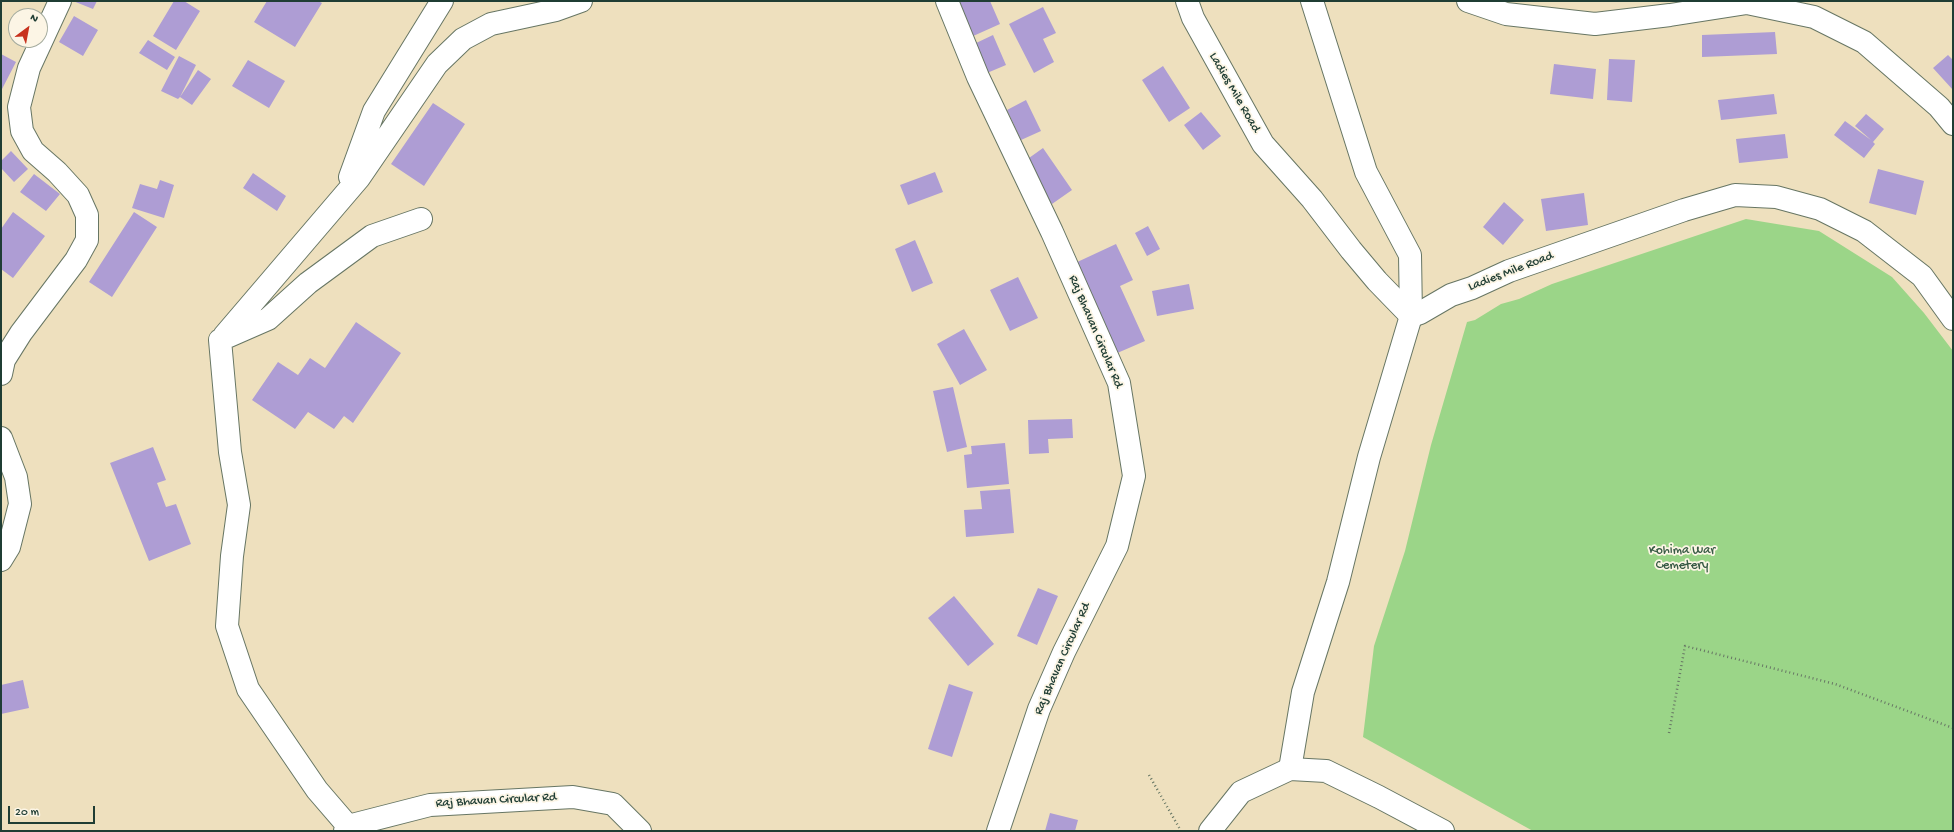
<!DOCTYPE html>
<style>
body{margin:0}
#map{position:relative;width:1954px;height:832px;overflow:hidden;background:#eee0be;font-family:"Gochi Hand",sans-serif}
canvas{display:block}
.frame{position:absolute;inset:0;border:2px solid #1f3d34;pointer-events:none}
.north{position:absolute;left:8px;top:8px;width:40px;height:40px;box-sizing:border-box;background:#fcf5e5;border:1px solid #a4ab9e;border-radius:50%;rotate:32deg;font-size:11px;font-weight:700;line-height:16px;text-align:center;color:#1f3d34}
.north::after{content:'';display:block;margin:auto;width:14px;height:18px;background:#c8321e;clip-path:polygon(50% 0,100% 100%,50% 72%,0 100%)}
.scale{position:absolute;left:8px;top:806px;width:87px;height:18px;box-sizing:border-box;border:2px solid #1f3d34;border-top:0;padding-left:5px;font-size:12px;line-height:14px;white-space:nowrap;color:#1f3d34;-webkit-text-stroke:3px #fcf5e5;paint-order:stroke}
</style>
<div id="map">
<canvas width="1954" height="832"></canvas>
<div class="frame"></div>
<div class="north">N</div>
<div class="scale">20 m</div>
</div>
<script>
const g = document.querySelector('canvas').getContext('2d');
g.lineJoin = 'round';
function fillPath(path, color) { g.fillStyle = color; g.fill(path, 'evenodd'); }
const poly = rows => new Path2D(rows.map(r => 'M' + r).join(''));
function stroke(path, color, width, dash) { g.strokeStyle = color; g.lineWidth = width; g.lineCap = dash ? 'butt' : 'round'; g.setLineDash(dash || []); g.stroke(path); }
function drawText(font, color, halo, rows, align = 'center') {
  g.font = font + ' "Gochi Hand",sans-serif'; g.lineWidth = 3.5; g.setLineDash([]); g.textBaseline = 'middle'; g.strokeStyle = halo; g.fillStyle = color; for (const [text, x, y, turn = 0] of rows) {
    g.save(); g.translate(x, y); g.rotate((+turn || 0) * Math.PI / 180); g.textAlign = isNaN(turn) ? turn : align; if (halo) g.strokeText(text, 0, 0); g.fillText(text, 0, 0); g.restore();
  }
}
fillPath(poly([
 [1746,219,1819,231,1892,277,1924,313,1953,351,1953,831,1533,831,1363,737,1374,646,1405,551,1431,445,1467,322,1475,320,1501,304,1519,299,1552,284]
]), '#9bd588');
fillPath(poly([
 [73,1,97,1,93,9],
 [174,1,184,1,200,11,176,50,153,36],
 [267,1,318,1,322,3,295,47,254,22],
 [956,1,990,1,1000,24,971,37],
 [1043,7,1056,33,1043,39,1054,62,1034,73,1009,24],
 [74,16,98,30,83,56,59,42],
 [1775,32,1777,54,1702,57,1702,35],
 [993,35,1006,65,987,73,974,44],
 [148,40,175,57,167,70,139,53],
 [1,54,16,62,1,91],
 [1948,55,1953,60,1953,90,1933,68],
 [179,56,196,65,180,97,198,70,211,79,192,105,180,97,178,99,161,91],
 [1609,59,1635,60,1632,102,1607,100],
 [248,60,285,81,269,108,232,86],
 [1554,64,1596,69,1593,99,1550,94],
 [1163,66,1190,108,1169,122,1142,80],
 [1774,94,1777,114,1721,120,1718,100],
 [1026,100,1041,131,1021,140,1007,110],
 [433,103,465,124,424,186,391,164],
 [1201,112,1221,136,1203,150,1184,125],
 [1866,114,1884,129,1873,142,1875,144,1864,158,1834,135,1845,121,1871,140,1855,126],
 [1785,134,1788,158,1739,163,1736,139],
 [1043,148,1072,190,1052,204,1022,163],
 [11,151,28,169,14,182,1,168,1,161],
 [1878,169,1924,181,1916,215,1869,203],
 [935,172,943,192,908,205,900,185],
 [253,173,286,196,277,211,243,188],
 [34,174,60,194,46,211,20,192],
 [160,180,174,185,164,218,132,208,140,184,157,189],
 [1584,193,1588,225,1546,231,1541,199],
 [1504,202,1524,220,1503,245,1483,227],
 [13,212,45,236,13,278,1,269,1,229],
 [134,212,157,227,112,297,89,282],
 [1148,226,1160,249,1147,256,1135,233],
 [915,240,933,283,912,292,895,249],
 [1116,244,1133,280,1120,286,1145,341,1115,354,1073,264],
 [1018,277,1038,318,1010,331,990,290],
 [1189,284,1194,309,1157,316,1152,291],
 [356,322,401,353,353,423,344,416,334,429,308,412,295,429,252,400,278,362,298,375,310,358,325,368],
 [964,329,987,370,960,385,937,344],
 [953,387,967,447,947,452,933,391],
 [1072,419,1073,438,1048,439,1049,453,1029,454,1028,420],
 [1005,443,1009,484,967,488,964,455,972,454,971,446],
 [153,447,166,480,157,483,166,507,176,504,191,544,149,561,110,463],
 [1010,489,1014,533,966,537,964,510,982,509,980,491],
 [1038,588,1058,596,1037,645,1017,636],
 [954,596,994,644,968,666,928,618],
 [23,680,29,708,1,714,1,685],
 [949,684,973,692,952,757,928,749],
 [1050,813,1078,820,1075,831,1045,831]
]), '#ae9dd4');
const minor = poly([
 [947,1,978,77,1052,232,1119,383,1134,476,1117,546,1064,652,1039,709,998,831],
 [350,177,374,111,442,1],
 [1411,316,1420,313,1451,295,1472,288,1509,271,1684,210,1735,195,1776,197,1820,209,1864,231,1922,276,1953,319],
 [224,336,359,178,437,64,463,39,491,24,556,10,581,1],
 [1,374,4,360,21,333,76,260,87,240,87,215,78,195,57,172,33,151,22,131,19,107,29,68,60,1],
 [1,438,16,477,20,504,9,547,1,560],
 [348,826,317,790,248,689,227,626,232,556,239,505,230,452,220,340,268,319,308,283,372,236,421,219],
 [345,831,348,826,430,805,573,797,613,804,640,831]
]);
const tertiary = poly([
 [1187,1,1193,18,1263,144,1312,199,1351,250,1377,281,1411,316]
]);
const secondary = poly([
 [1290,769,1303,692,1338,582,1369,457,1411,316,1410,255,1366,172,1312,1]
]);
const trunk = poly([
 [1468,1,1506,14,1595,24,1670,15,1747,3,1814,17,1864,42,1939,107,1953,124],
 [1210,831,1241,792,1290,769,1326,771,1379,797,1443,831]
]);
stroke(minor, '#677664', 24);
stroke(tertiary, '#677664', 24);
stroke(secondary, '#677664', 24);
stroke(trunk, '#677664', 24);
stroke(poly([
 [1669,733,1685,646,1835,684,1953,728],
 [1149,775,1181,831]
]), '#677664', 2.5, [1, 3]);
stroke(minor, '#fff', 22);
stroke(tertiary, '#fff', 22);
stroke(secondary, '#fff', 22);
stroke(trunk, '#fff', 22);
drawText('13px', '#1f3d34', '#fcf5e5', [
 ["Ladies Mile Road",1234,93,60],
 ["Ladies Mile Road",1511,272,-21],
 ["Raj Bhavan Circular Rd",1095,332,67],
 ["Raj Bhavan Circular Rd",1063,659,-66],
 ["Raj Bhavan Circular Rd",496,801,-3]
]);
drawText('13px', '#385b45', '#fcf5e5', [
 ["Kohima War",1682,551],
 ["Cemetery",1682,566]
]);
</script>
